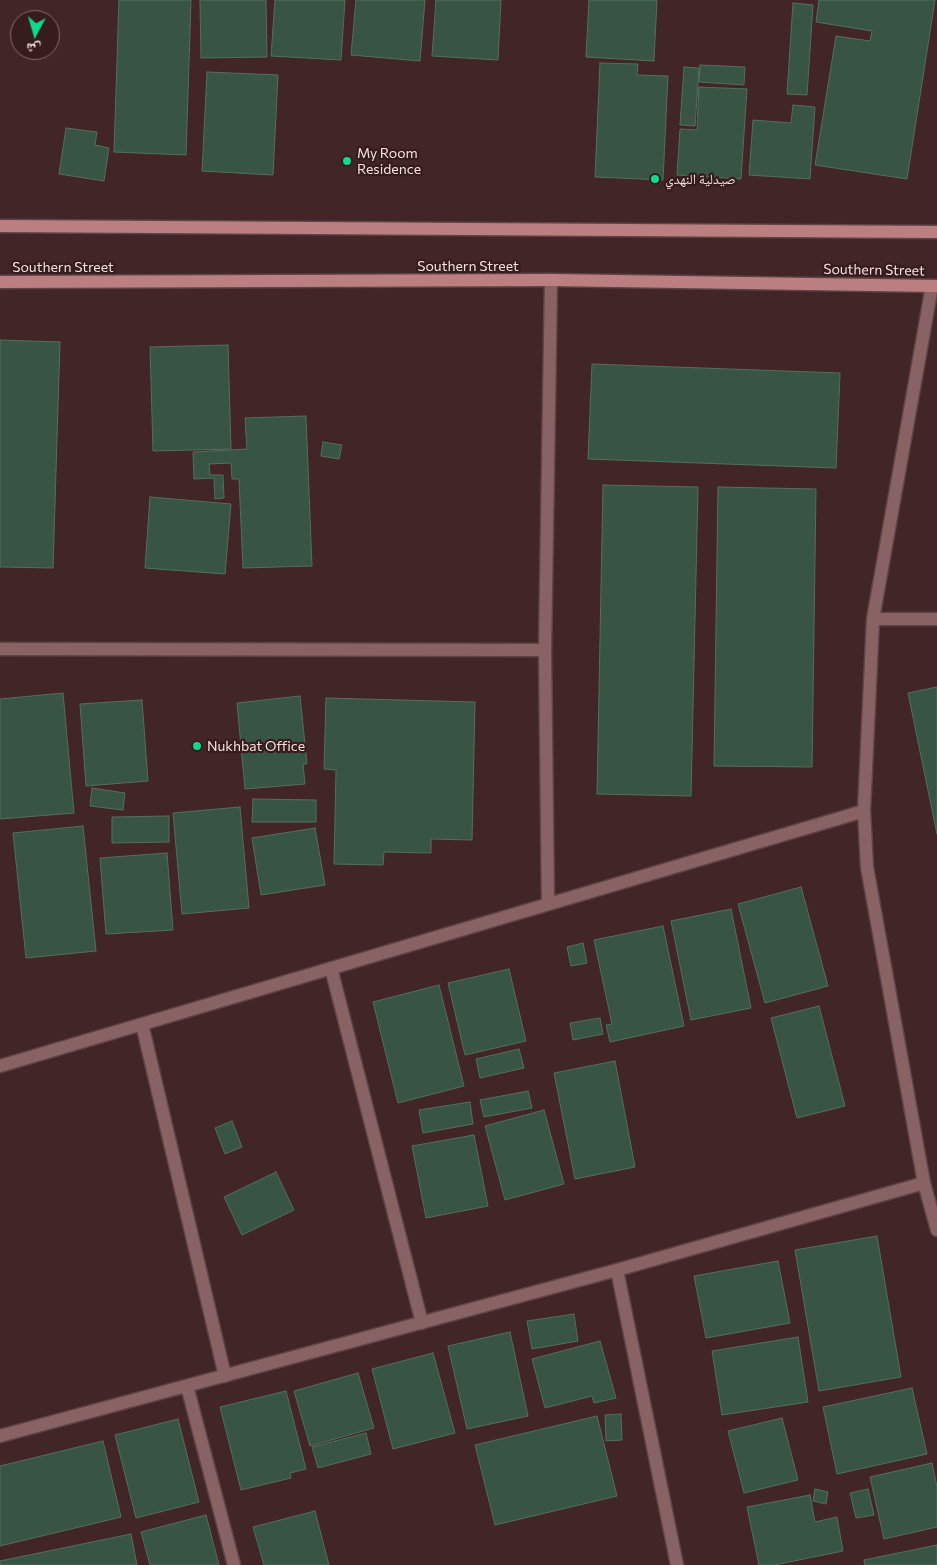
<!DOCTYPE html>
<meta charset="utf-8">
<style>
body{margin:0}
#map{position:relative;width:937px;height:1565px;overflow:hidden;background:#422627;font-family:Commissioner,"Noto Naskh Arabic",sans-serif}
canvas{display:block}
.north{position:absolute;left:10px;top:10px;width:50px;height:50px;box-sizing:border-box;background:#371c1d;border:1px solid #836b6b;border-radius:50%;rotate:186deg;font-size:14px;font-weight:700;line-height:20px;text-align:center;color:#f4e1e1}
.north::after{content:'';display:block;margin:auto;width:18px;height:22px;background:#0fd98a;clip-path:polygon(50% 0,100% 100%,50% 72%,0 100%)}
</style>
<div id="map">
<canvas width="937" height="1565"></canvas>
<div class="north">ش</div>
</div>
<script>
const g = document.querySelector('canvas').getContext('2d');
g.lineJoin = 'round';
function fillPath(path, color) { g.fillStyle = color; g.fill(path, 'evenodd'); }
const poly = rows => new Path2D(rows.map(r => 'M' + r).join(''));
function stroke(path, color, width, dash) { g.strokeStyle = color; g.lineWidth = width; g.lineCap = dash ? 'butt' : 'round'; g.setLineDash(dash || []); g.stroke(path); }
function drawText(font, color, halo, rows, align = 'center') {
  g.font = font + ' Commissioner,"Noto Naskh Arabic",sans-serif'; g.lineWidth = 4.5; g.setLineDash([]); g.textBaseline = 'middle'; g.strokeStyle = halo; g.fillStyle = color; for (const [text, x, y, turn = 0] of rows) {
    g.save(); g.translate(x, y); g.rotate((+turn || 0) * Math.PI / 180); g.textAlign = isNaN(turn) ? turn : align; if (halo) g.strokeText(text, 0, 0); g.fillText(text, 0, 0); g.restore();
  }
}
const building = poly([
 [119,0,191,0,186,155,114,152,119,0],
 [200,0,266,0,267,57,201,58,200,0],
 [275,0,345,0,341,60,271,56,275,0],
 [356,0,425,0,420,61,351,55,356,0],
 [436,0,501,0,498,60,432,56,436,0],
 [589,0,657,0,654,61,586,57,589,0],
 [819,0,935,0,907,179,815,165,836,36,870,41,872,31,816,22,819,0],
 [793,3,813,5,807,95,787,94,793,3],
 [600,63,638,64,637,75,668,76,663,180,595,177,600,63],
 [700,65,745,67,744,85,699,82,700,65],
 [684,67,699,68,695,126,680,125,684,67],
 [207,72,278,75,273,175,202,171,207,72],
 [699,87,747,89,741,179,677,175,680,129,697,130,699,87],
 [793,105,815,107,810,179,749,175,753,120,791,123,793,105],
 [66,128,97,132,95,145,109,148,104,181,59,174,66,128],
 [0,340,60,342,53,568,0,567,0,340],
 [228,345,231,449,153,451,150,347,228,345],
 [592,364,840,373,836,468,588,459,592,364],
 [306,416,312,566,243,568,239,479,232,479,231,463,209,464,210,475,223,475,224,498,215,499,214,478,194,479,193,452,247,449,245,418,306,416],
 [323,442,342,445,339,459,321,456,323,442],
 [603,485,698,487,691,796,597,794,603,485],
 [718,487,816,489,812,767,714,766,718,487],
 [150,497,231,504,225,574,145,568,150,497],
 [937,687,937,834,908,693,937,687],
 [63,693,74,813,0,819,0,699,63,693],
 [300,696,307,764,303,764,305,784,245,789,237,703,300,696],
 [326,698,475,702,472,840,431,839,431,853,384,852,383,865,334,864,336,770,324,769,326,698],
 [142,700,148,781,86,786,80,704,142,700],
 [92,788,125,793,123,810,90,806,92,788],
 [253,799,316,800,316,822,252,822,253,799],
 [240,807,249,908,182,914,173,813,240,807],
 [169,816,169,842,112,843,112,817,169,816],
 [83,826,96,951,26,958,13,833,83,826],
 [315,828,325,885,261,895,252,838,315,828],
 [167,853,173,930,106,934,100,858,167,853],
 [801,887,828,986,765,1003,738,904,801,887],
 [731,909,751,1008,691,1020,671,921,731,909],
 [663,926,684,1026,610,1042,606,1025,612,1024,594,940,663,926],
 [583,943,587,963,571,966,567,947,583,943],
 [509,969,526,1041,465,1055,448,983,509,969],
 [439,985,464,1086,398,1103,373,1002,439,985],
 [819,1006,845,1106,797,1118,771,1018,819,1006],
 [600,1018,603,1034,573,1040,570,1023,600,1018],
 [519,1049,524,1068,480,1078,476,1059,519,1049],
 [615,1061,635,1167,575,1179,554,1073,615,1061],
 [528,1091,532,1108,484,1117,480,1100,528,1091],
 [470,1102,473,1124,423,1133,419,1110,470,1102],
 [544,1110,564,1184,505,1200,485,1126,544,1110],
 [232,1121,242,1147,225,1154,215,1128,232,1121],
 [474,1135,488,1206,426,1218,412,1146,474,1135],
 [276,1172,294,1210,242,1235,224,1197,276,1172],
 [877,1236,901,1377,819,1391,795,1250,877,1236],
 [778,1261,790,1323,706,1338,694,1276,778,1261],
 [574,1314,578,1341,532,1349,527,1321,574,1314],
 [510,1332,528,1416,467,1429,448,1346,510,1332],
 [798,1337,808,1402,722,1415,712,1351,798,1337],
 [600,1341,616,1398,594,1403,592,1396,545,1408,532,1359,600,1341],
 [433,1353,455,1433,393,1449,372,1369,433,1353],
 [358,1373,374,1428,310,1446,294,1391,358,1373],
 [912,1388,927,1454,837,1474,823,1407,912,1388],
 [286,1391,306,1469,290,1473,291,1478,241,1490,220,1407,286,1391],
 [621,1414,622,1440,606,1441,605,1415,621,1414],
 [597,1416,617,1496,495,1525,475,1445,597,1416],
 [782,1418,798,1480,744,1493,728,1431,782,1418],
 [178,1419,199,1502,136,1518,115,1435,178,1419],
 [366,1433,371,1454,318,1468,312,1447,366,1433],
 [103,1441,121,1517,0,1546,0,1466,103,1441],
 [932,1463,937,1487,937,1527,884,1539,870,1477,932,1463],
 [815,1489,828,1492,826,1504,813,1501,815,1489],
 [868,1489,874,1515,856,1518,850,1493,868,1489],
 [810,1495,815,1522,837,1517,843,1551,774,1565,759,1565,747,1507,810,1495],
 [315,1511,329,1565,264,1565,253,1527,315,1511],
 [206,1515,219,1565,150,1565,141,1532,206,1515],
 [131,1534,137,1565,0,1565,0,1561,131,1534],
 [937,1545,937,1565,865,1565,864,1560,937,1545]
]);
fillPath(building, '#385444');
stroke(building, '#536f5e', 1);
const street = poly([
 [932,286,873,619,864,811,867,867,924,1183,937,1230],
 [873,619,937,619],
 [0,649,545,650],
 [548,904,545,650,551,280],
 [331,968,422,1323],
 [142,1024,225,1376],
 [0,1066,864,811],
 [617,1270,677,1565],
 [187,1386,234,1565],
 [0,1436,617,1270,924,1183]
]);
const secondary = poly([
 [0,226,937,232],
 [0,282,551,280,937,286]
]);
stroke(street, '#5e4445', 15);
stroke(secondary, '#5e4445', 15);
stroke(street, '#896364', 12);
stroke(secondary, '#bb7f81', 12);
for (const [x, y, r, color] of [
 [347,161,5,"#0fd98a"],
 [655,179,5,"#0fd98a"],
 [197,746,5,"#0fd98a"]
]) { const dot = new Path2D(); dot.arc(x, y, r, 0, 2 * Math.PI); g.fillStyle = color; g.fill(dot); stroke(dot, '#371c1d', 2); }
drawText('14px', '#f4e1e1', '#371c1d', [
 ["My Room",357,153],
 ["Residence",357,169],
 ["صيدلية النهدي",665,179],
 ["Nukhbat Office",207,746]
], 'left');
drawText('14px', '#f4e1e1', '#371c1d', [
 ["Southern Street",468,266],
 ["Southern Street",63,267],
 ["Southern Street",874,270,1]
]);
</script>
